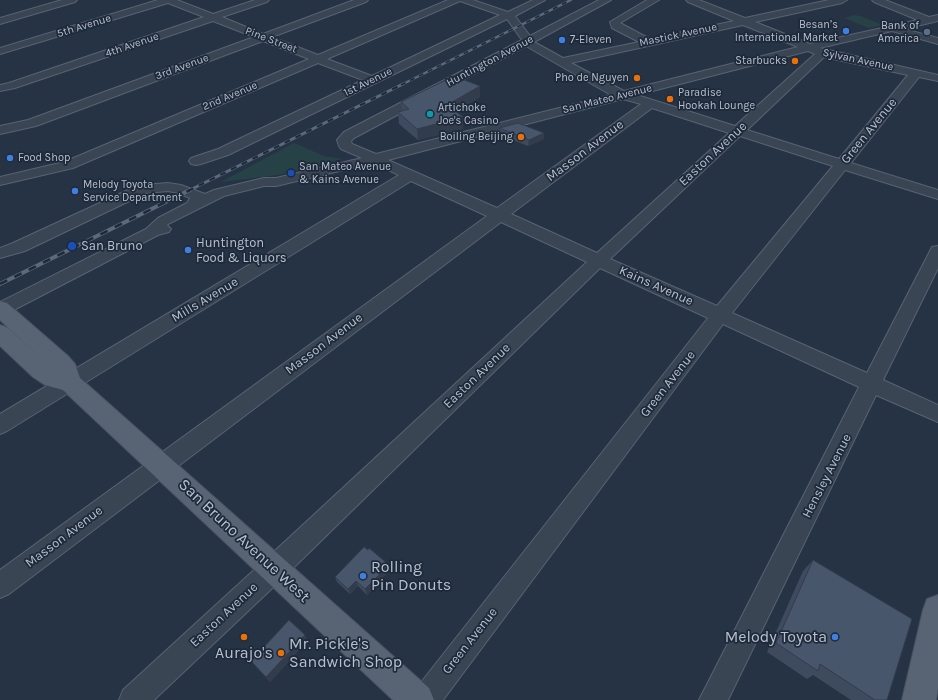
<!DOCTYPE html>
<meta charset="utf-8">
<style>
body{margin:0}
canvas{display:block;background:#253345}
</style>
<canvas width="938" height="700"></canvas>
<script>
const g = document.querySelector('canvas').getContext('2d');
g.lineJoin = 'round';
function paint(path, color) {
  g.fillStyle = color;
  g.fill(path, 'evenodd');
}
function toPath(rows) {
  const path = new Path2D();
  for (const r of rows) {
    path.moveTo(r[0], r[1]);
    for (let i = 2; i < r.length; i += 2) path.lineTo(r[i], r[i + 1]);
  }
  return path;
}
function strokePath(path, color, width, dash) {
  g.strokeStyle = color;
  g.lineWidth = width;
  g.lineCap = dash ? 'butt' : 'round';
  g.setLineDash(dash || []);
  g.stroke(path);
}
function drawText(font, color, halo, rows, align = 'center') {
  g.font = font + ' Karla,sans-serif';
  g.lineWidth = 3.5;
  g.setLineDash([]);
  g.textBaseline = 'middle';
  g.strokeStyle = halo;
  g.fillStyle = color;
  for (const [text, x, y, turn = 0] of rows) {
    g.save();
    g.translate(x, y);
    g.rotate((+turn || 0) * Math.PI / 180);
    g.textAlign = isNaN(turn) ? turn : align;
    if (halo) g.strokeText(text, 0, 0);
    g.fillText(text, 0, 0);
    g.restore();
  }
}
paint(toPath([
 [855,15,860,16,883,25,869,28,844,18],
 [294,143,324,156,343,159,278,175,221,182]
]), '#274246');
const minor = toPath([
 [62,0,77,0,75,2,0,24,0,18,62,0],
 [158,0,177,0,213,14,255,0,269,0,267,2,222,17,263,34,354,0,368,0,366,2,272,37,318,55,448,0,473,0,508,12,533,0,545,0,515,16,530,36,599,0,611,0,534,42,563,58,639,42,612,28,610,22,647,0,659,0,620,23,650,39,734,21,688,2,686,0,699,0,745,18,829,0,847,0,842,3,755,22,810,44,918,20,874,2,872,0,885,0,929,17,938,15,938,21,904,29,938,38,938,44,892,31,820,48,938,75,938,81,919,77,851,163,938,190,938,199,845,170,732,313,867,373,930,251,932,247,938,246,938,268,883,380,938,405,938,422,876,395,728,700,699,700,859,387,723,324,443,700,411,700,415,690,708,318,600,268,283,578,154,700,119,700,123,690,265,560,587,262,501,222,9,594,0,598,0,570,487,216,411,181,7,431,0,434,0,414,399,175,373,163,276,186,264,186,224,196,168,224,167,225,171,229,169,232,158,235,6,314,0,316,0,302,146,229,158,218,187,203,190,198,178,193,168,191,146,193,25,251,0,258,0,248,13,243,128,190,144,185,168,183,181,185,205,194,214,190,264,178,276,178,362,158,341,149,339,146,337,140,344,132,522,40,507,19,228,155,201,164,196,165,191,164,189,161,191,158,218,149,363,80,318,63,73,168,0,185,0,177,64,162,309,59,263,41,36,126,0,134,0,126,28,120,254,37,213,21,15,88,0,91,0,85,9,83,204,17,168,3,0,54,0,48,158,0],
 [460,1,500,15,372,76,327,59,460,1],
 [743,25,798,47,624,91,571,63,743,25],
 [526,46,611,95,376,154,352,144,351,141,354,138,526,46],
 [808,51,815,54,735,126,637,95,808,51],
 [824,57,908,75,839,159,747,130,824,57],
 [623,99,641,104,497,208,388,160,623,99],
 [652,108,729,133,597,253,511,214,652,108],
 [740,136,833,166,717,306,610,259,740,136]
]);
const major = toPath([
 [0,301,7,303,68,356,75,364,80,378,429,688,434,700,393,700,63,390,45,385,33,377,0,346,0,325,8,328,44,361,0,320,0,301],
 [938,595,938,688,936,700,902,700,923,610,927,599,938,595]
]);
strokePath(minor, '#586272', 2);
strokePath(major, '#465061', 2);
paint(minor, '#3a4554');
paint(major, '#586474');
const railFar2 = toPath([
 [401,85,571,0]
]);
const railFar1 = toPath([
 [188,191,403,84]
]);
const rail = toPath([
 [0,284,190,190]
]);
strokePath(railFar2, '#5b697c', 2.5);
strokePath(railFar1, '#5b697c', 3);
strokePath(rail, '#5b697c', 4);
strokePath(railFar2, '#1e293a', 1.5, [5]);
strokePath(railFar1, '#1e293a', 2, [6]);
strokePath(rail, '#1e293a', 2.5, [8]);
paint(toPath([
 [480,86,480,97,456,112,463,129,418,140,399,124,398,112,402,111,401,102],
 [499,128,544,139,528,146,498,134],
 [368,550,389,565,390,570,367,595,358,586,350,594,337,582,335,577],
 [813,560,887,700,851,700,813,675,807,679,767,652,803,571],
 [308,640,270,682,251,661]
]), '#3e4a5d');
paint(toPath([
 [480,86,480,97,447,117,447,105],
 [463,117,463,129,418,140,417,129],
 [544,133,544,139,528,146,529,140],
 [389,565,390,570,367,595,365,589],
 [356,581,358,586,350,594,348,589],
 [305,635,308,640,270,682,266,677]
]), '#323c4c');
const building = toPath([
 [454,76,480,86,447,105,463,117,417,129,398,112,409,109,401,102,454,76],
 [518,123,544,133,529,140,499,128,518,123],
 [364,547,368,550,369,548,389,565,365,589,356,581,348,589,335,577,364,547],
 [813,560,912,619,887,700,875,700,820,664,818,671,776,643,813,560],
 [289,620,305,635,266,677,251,661,289,620]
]);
paint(building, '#48566c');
strokePath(building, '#323c4c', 1);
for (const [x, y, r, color] of [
 [846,31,4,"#3f7fe0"],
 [927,32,4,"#5c6f8a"],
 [562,40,4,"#3f7fe0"],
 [795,61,4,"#e8710a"],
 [637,78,4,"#e8710a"],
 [670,99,4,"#e8710a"],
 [430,114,4,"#0f9aa8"],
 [521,137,4,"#e8710a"],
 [10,158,4,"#3f7fe0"],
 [291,173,4,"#1a4fb4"],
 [75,191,4,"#3f7fe0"],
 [72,246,5,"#1a4fb4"],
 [188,250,4,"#3f7fe0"],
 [363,576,4,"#3f7fe0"],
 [244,637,4,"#e8710a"],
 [835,637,4,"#3f7fe0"],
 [281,653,4,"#e8710a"]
]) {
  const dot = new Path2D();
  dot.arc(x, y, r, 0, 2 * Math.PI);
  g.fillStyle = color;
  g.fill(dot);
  strokePath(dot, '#1e293a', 1.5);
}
drawText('11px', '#b7c0ce', '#1e293a', [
 ["Besan’s",838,25,"right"],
 ["International Market",838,38,"right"],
 ["Bank of",919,26,"right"],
 ["America",919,39,"right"],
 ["7-Eleven",570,40],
 ["Starbucks",787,61,"right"],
 ["Pho de Nguyen",629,78,"right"],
 ["Paradise",678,93],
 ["Hookah Lounge",678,106],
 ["Artichoke",438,108],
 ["Joe's Casino",438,121],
 ["Boiling Beijing",513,137,"right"],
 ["Food Shop",18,158],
 ["San Mateo Avenue",299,167],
 ["& Kains Avenue",299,180],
 ["Melody Toyota",83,185],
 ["Service Department",83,198]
], 'left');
drawText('11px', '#b7c0ce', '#1e293a', [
 ["5th Avenue",84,26,-17],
 ["Mastick Avenue",678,35,-12],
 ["Pine Street",271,40,21],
 ["4th Avenue",132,45,-19],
 ["Sylvan Avenue",858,60,12],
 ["Huntington Avenue",490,61,-28],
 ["3rd Avenue",182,67,-20],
 ["1st Avenue",368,82,-26],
 ["2nd Avenue",230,96,-23],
 ["San Mateo Avenue",607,99,-14]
]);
drawText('13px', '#b7c0ce', '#1e293a', [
 ["Green Avenue",869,131,-51],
 ["Masson Avenue",585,151,-37],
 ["Easton Avenue",713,154,-43],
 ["Kains Avenue",656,286,24],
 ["Mills Avenue",205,300,-31],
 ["Masson Avenue",324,344,-37],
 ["Easton Avenue",477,376,-44],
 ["Green Avenue",668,384,-52],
 ["Hensley Avenue",827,476,-63],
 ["Masson Avenue",64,537,-37],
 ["Easton Avenue",224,615,-43],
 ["Green Avenue",470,641,-52]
]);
drawText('13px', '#b7c0ce', '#1e293a', [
 ["Huntington",196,243],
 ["Food & Liquors",196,258],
 ["San Bruno",81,246]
], 'left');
drawText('16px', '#b7c0ce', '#1e293a', [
 ["San Bruno Avenue West",244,541,43]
]);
drawText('16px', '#b7c0ce', '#1e293a', [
 ["Rolling",371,567],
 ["Pin Donuts",371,585],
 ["Melody Toyota",827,637,"right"],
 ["Mr. Pickle's",289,644],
 ["Sandwich Shop",289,662],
 ["Aurajo's",244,653,"center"]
], 'left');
</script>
